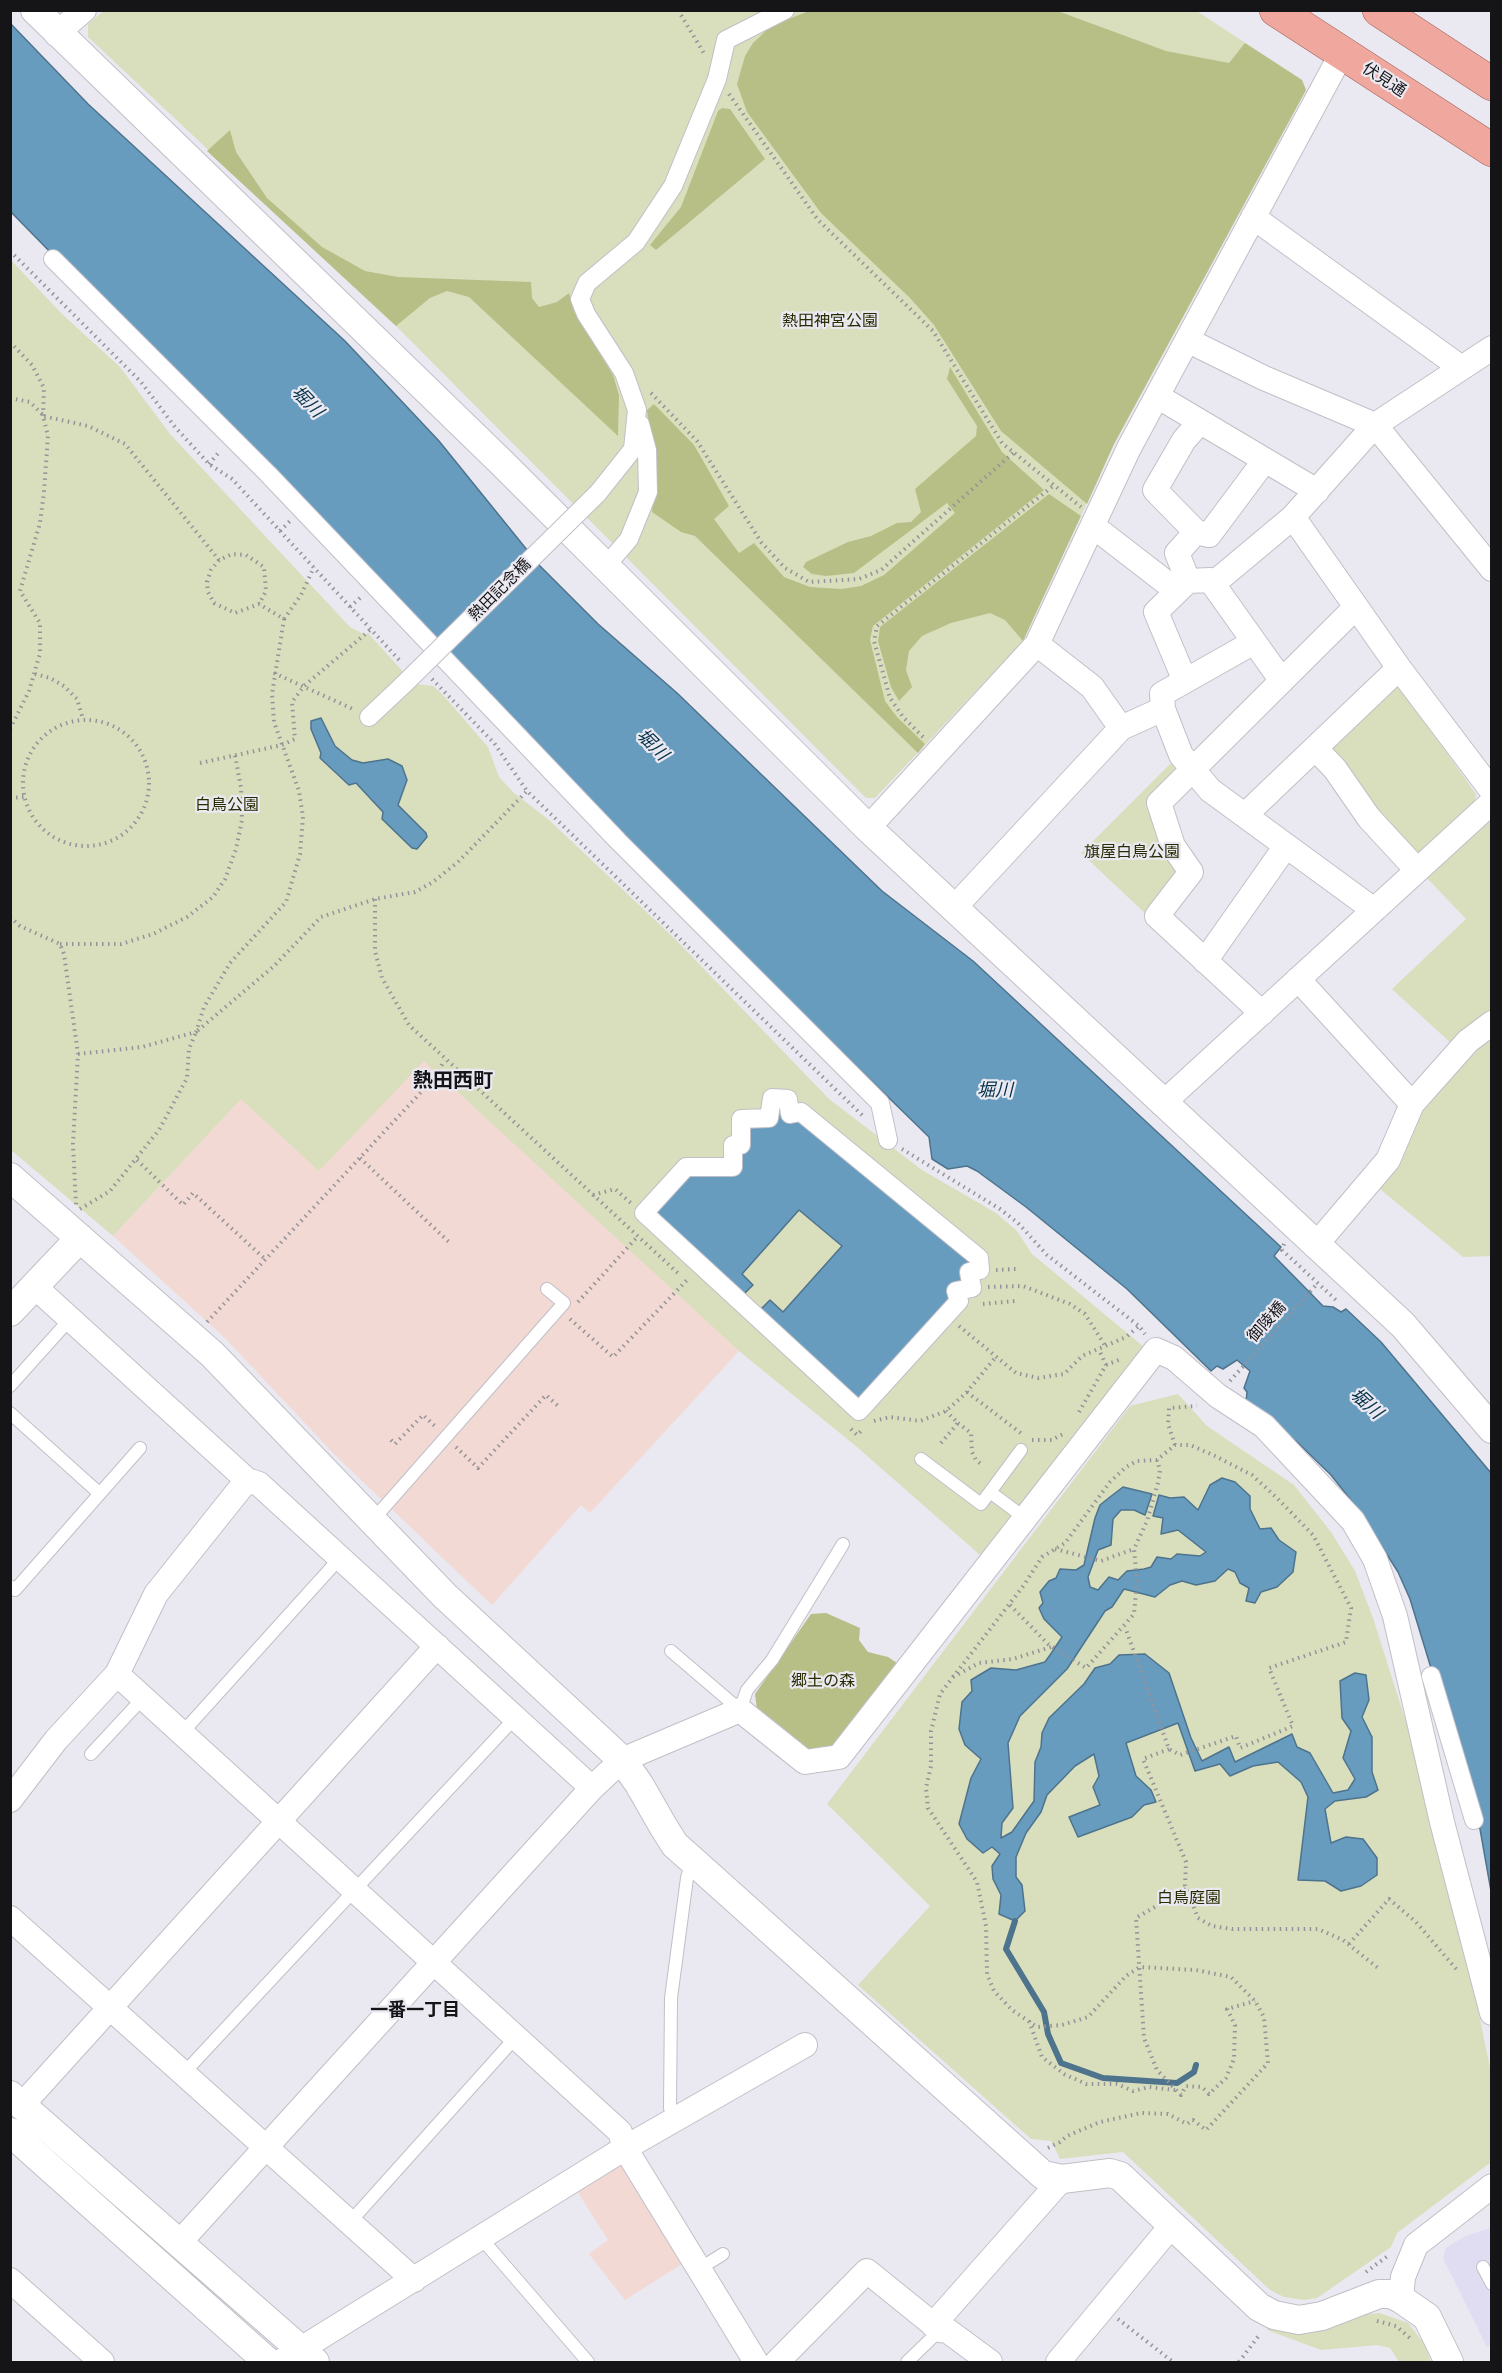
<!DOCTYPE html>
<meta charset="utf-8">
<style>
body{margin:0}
#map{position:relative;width:1502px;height:2373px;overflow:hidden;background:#eae8f0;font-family:"PT Sans Narrow",sans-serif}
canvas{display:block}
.frame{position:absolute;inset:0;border:12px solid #151417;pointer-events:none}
</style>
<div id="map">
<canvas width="1502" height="2373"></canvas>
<div class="frame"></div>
</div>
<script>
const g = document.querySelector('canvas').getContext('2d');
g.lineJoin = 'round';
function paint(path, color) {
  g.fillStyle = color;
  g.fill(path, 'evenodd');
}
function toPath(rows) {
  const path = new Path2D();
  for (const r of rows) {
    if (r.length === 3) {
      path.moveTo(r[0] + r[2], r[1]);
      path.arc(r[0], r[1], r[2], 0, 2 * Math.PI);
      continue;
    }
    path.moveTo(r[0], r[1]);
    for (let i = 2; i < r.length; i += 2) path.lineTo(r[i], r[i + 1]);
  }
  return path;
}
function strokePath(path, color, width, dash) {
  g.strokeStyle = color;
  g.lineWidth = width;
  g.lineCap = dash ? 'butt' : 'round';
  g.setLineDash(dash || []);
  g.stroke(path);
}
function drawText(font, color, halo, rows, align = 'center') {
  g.font = font + ' "PT Sans Narrow","Noto Sans JP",sans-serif';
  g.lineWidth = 4.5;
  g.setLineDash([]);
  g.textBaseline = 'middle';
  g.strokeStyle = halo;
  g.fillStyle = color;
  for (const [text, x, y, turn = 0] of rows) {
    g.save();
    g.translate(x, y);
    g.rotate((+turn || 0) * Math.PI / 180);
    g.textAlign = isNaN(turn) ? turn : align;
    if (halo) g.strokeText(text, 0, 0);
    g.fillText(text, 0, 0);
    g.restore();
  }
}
paint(toPath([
 [1491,2228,1491,2345,1487,2347,1443,2258,1446,2248,1466,2236]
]), '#e0dcf2');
paint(toPath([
 [346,986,739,1351,590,1513,581,1505,492,1605,335,1455,225,1338,113,1236],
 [625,2160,688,2260,625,2300,589,2254,608,2240,577,2191]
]), '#f3d9d3');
paint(toPath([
 [105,10,1195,10,1302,80,1306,90,1114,444,1023,641,875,798,866,798,396,326,88,37,88,24],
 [10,259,62,314,120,367,170,434,350,627,365,635,368,633,414,684,433,686,442,694,488,747,499,777,514,793,549,820,675,939,829,1099,922,1170,996,1213,1017,1231,1032,1254,1144,1347,980,1555,857,1447,739,1351,424,1061,319,1171,241,1099,113,1236,11,1150],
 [1398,685,1476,794,1475,802,1419,853,1410,853,1327,752],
 [1176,758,1180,773,1152,801,1181,868,1148,916,1081,853],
 [1488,822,1491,822,1491,1015,1454,1046,1392,989,1466,919,1427,878],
 [1486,1035,1492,1042,1491,1256,1463,1257,1375,1185,1416,1108],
 [1178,1394,1207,1426,1294,1485,1331,1532,1355,1571,1373,1618,1442,1836,1491,2073,1491,2162,1397,2233,1391,2247,1317,2298,1303,2300,1284,2297,1270,2290,1123,2152,1060,2159,1051,2141,1031,2139,858,1985,930,1906,827,1804,1130,1406],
 [1380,2313,1408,2323,1425,2345,1431,2362,1399,2362,1390,2348,1377,2345,1321,2350,1267,2330,1271,2323]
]), '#d9dfbc');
paint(toPath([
 [1055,10,1166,51,1229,63,1245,43,1302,80,1306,90,1114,444,1087,504,1001,431,934,325,910,298,821,213,747,112,737,84,745,56,753,43,771,26,809,11],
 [722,108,730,109,765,159,656,250,650,245,681,207,718,111],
 [230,130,236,152,267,198,322,247,365,271,398,277,531,282,532,298,539,307,557,302,569,293,574,312,613,375,619,395,618,436,469,297,447,291,430,298,396,326,207,151],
 [950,367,1002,452,1044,490,873,626,870,640,885,701,897,717,925,744,918,753,695,536,681,532,652,512,654,490,653,456,647,410,654,404,694,445,729,506,714,519,739,553,754,543,784,577,810,587,841,589,861,586,884,575,955,513,947,503,854,573,826,576,812,574,803,567,806,562,848,542,871,536,897,523,911,522,921,512,915,489,976,436,977,426,947,379],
 [1049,494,1081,516,1023,641,1005,620,990,613,951,623,922,636,909,651,906,670,912,687,899,701,891,687,878,641,880,627],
 [826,1613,860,1628,859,1640,868,1652,888,1657,897,1663,832,1748,806,1751,757,1710,755,1694,811,1614]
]), '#b7bf87');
const water = toPath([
 [10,23,88,104,345,341,439,441,540,566,598,624,677,693,882,891,973,961,1281,1247,1274,1256,1323,1306,1333,1307,1341,1312,1346,1309,1381,1342,1491,1473,1491,1891,1480,1829,1410,1599,1398,1572,1361,1513,1331,1475,1297,1442,1246,1402,1247,1392,1244,1388,1250,1371,1237,1360,1223,1369,1217,1366,1211,1371,1127,1289,1026,1207,977,1171,967,1166,948,1169,932,1159,929,1137,635,850,11,212,10,23],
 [321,718,335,746,352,760,363,763,388,759,402,766,407,780,398,805,426,833,427,837,417,849,412,848,382,819,383,812,356,783,349,785,320,758,321,753,311,729,311,721,321,718],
 [774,1102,801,1116,963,1250,965,1259,975,1260,967,1284,857,1405,757,1313,770,1300,783,1312,842,1246,799,1210,742,1274,753,1285,741,1297,649,1213,687,1171,736,1171,745,1122,774,1102],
 [1222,1478,1235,1482,1250,1496,1250,1509,1260,1529,1271,1528,1279,1540,1296,1552,1293,1572,1277,1587,1261,1592,1255,1603,1246,1601,1249,1588,1240,1583,1235,1572,1228,1569,1215,1581,1196,1585,1182,1581,1170,1585,1155,1597,1124,1589,1112,1607,1105,1611,1067,1669,1020,1716,1008,1743,1013,1808,1002,1823,1001,1838,1012,1832,1034,1801,1035,1762,1041,1747,1042,1733,1049,1718,1084,1684,1095,1668,1110,1664,1119,1655,1145,1654,1169,1673,1191,1738,1202,1761,1229,1747,1235,1762,1292,1734,1297,1747,1310,1753,1333,1793,1348,1790,1355,1779,1343,1758,1351,1731,1342,1718,1340,1681,1355,1673,1366,1675,1369,1700,1362,1717,1372,1737,1372,1772,1378,1790,1366,1797,1335,1801,1325,1809,1331,1843,1346,1837,1363,1839,1377,1858,1377,1875,1361,1886,1341,1891,1325,1881,1298,1880,1308,1797,1301,1782,1278,1762,1253,1766,1230,1776,1220,1764,1195,1771,1178,1723,1126,1743,1136,1776,1151,1790,1156,1802,1144,1805,1132,1817,1078,1837,1069,1817,1100,1805,1093,1787,1099,1776,1094,1754,1075,1766,1047,1795,1041,1812,1026,1833,1016,1857,1016,1877,1022,1885,1025,1911,1015,1921,999,1914,1001,1895,993,1879,992,1866,1000,1854,992,1847,983,1853,967,1839,959,1824,971,1778,981,1759,965,1745,959,1729,962,1702,972,1691,971,1680,991,1668,1016,1670,1045,1662,1050,1655,1062,1637,1044,1619,1039,1608,1043,1603,1040,1592,1049,1581,1056,1578,1060,1569,1076,1570,1084,1565,1095,1518,1100,1505,1110,1497,1123,1487,1152,1494,1145,1515,1134,1510,1121,1510,1113,1519,1111,1545,1098,1550,1088,1577,1090,1587,1098,1590,1109,1577,1118,1580,1127,1571,1144,1569,1151,1567,1157,1557,1171,1559,1177,1554,1200,1556,1206,1552,1178,1530,1161,1534,1163,1518,1153,1516,1159,1495,1170,1498,1184,1497,1198,1510,1210,1485,1222,1478]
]);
paint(water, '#679cbf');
strokePath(water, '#4e738d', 1.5);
strokePath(toPath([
 [1015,1921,1006,1949,1044,2012,1048,2034,1061,2063,1103,2078,1177,2083,1194,2072,1196,2065]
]), '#4e738d', 6);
const service = toPath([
 [10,1386,70,1319],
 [10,1413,99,1493],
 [1021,1450,990,1492,1025,1518],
 [921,1459,981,1504,990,1492],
 [372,1521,564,1303,547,1289],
 [10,1586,15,1590,140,1448],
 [671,1651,740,1710,747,1690,772,1660,843,1544],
 [182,1733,340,1558],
 [91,1754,143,1698],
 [184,2073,515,1718],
 [674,2119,670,2108,671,1998,687,1878,692,1860],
 [350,2222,516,2037],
 [481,2238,588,2362],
 [1483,2267,1492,2284],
 [699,2269,723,2254],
 [907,2362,940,2330]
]);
const pedestrian = toPath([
 [53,259,268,474,618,841,880,1103,888,1140],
 [598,493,633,449,637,410,624,373,586,314,580,299,587,283,636,242,673,186,717,79,726,40,785,10],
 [605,567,629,539,648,492,647,450,640,424],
 [369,717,402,686],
 [772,1098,788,1099,790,1114,801,1112,979,1258,980,1270,969,1272,972,1288,956,1291,959,1301,859,1411,644,1213,686,1167,733,1167,733,1145,741,1145,741,1119,769,1118,772,1098],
 [1431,1676,1474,1820]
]);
const minor = toPath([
 [56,34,84,10],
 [1253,217,1460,367],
 [1187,340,1264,378,1375,425,1492,569],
 [1157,396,1317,491],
 [1293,517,1399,668,1492,791],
 [1093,526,1177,591],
 [1196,532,1209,535,1265,460],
 [1188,581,1210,580,1213,584,1293,517,1375,425,1492,348],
 [1213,584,1282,681],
 [1037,644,1092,687,1121,728],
 [1185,681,1156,612,1188,581,1177,553,1196,532,1155,490,1184,440,1200,422],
 [1163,709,1162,694,1254,642],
 [1315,748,1335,769,1369,818,1417,870],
 [1245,815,1399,668],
 [868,828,1037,644,1129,448,1342,53],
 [953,909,1121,728,1163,709,1181,755,1210,790,1374,910],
 [1205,961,1286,846],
 [1298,979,1412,1104],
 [1262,1013,1157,916,1191,872,1173,846,1159,803,1356,607],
 [1162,1104,1492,802],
 [1315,1246,1388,1160,1412,1104,1468,1041,1492,1023],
 [34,1286,247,1480,259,1484,592,1788],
 [117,1674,620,2132,625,2148,756,2362],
 [10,1800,56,1740,117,1674,156,1594,247,1480],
 [10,1918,414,2280],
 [22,2105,437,1646],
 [179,2243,592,1788,622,1760,740,1710,805,1762,839,1757,1156,1350,1174,1358,1218,1396,1264,1426,1353,1521,1375,1559,1395,1616,1442,1822,1492,2013],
 [10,2280,102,2362],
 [1401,2299,1403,2277,1416,2245,1492,2186],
 [933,2325,1062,2179],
 [280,2362,625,2148,805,2045],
 [777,2362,867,2271,940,2330,948,2331,990,2362],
 [1058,2362,1172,2225]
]);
const tertiary = toPath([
 [35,10,500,461,868,828,1403,1325,1492,1429],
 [10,1177,212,1354,445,1596,622,1760,639,1784,663,1826,675,1845,692,1860,1043,2175,1062,2179,1110,2173,1120,2176,1259,2307,1274,2315,1299,2320,1322,2316,1379,2294,1391,2294,1401,2299,1427,2317,1449,2362],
 [10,1312,80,1238],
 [10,2095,315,2362],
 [10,2132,268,2362]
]);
const trunk = toPath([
 [1276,10,1492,150],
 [1379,10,1492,84]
]);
strokePath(service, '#c1bfc7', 14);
strokePath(pedestrian, '#c1bfc7', 20);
strokePath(minor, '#c1bfc7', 26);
strokePath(tertiary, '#c1bfc7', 30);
strokePath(trunk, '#a1655e', 34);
strokePath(toPath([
 [678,10,705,55],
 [729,94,818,220,933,331,1002,443,1081,507],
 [10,251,141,382,175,427,209,464,232,479,402,663],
 [10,342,32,365,44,388,43,416],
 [651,393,697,441,761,542,785,568,809,582,859,579,881,570,1013,453],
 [10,398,30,402,43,415],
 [209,464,220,451],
 [280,531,290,521],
 [350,607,361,597],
 [284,619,301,595,314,567],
 [274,673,355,710],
 [35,674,50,678,64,686,77,699,83,719],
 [432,679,494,743,527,791,864,1117],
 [86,783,63],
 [10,729,29,691,40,653,40,623,20,591,40,523,44,492,48,436,43,416,88,426,125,444,219,560],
 [923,737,903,717,890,698,874,641,877,626,1053,486],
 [200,763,282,745,295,739,292,702,304,686,370,630],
 [10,798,25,797],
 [375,899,375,951,382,978,409,1025,680,1275],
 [10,917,20,926,60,944,64,954,78,1054,73,1144,76,1205],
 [60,944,121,944,153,934,187,917,213,897,225,879,236,849,242,820,241,788,235,755],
 [78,1054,142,1047,196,1032,204,1007,230,963,286,902,300,854,303,817,299,791,274,722,272,694,284,619,259,604,235,613,214,603,208,592,207,582,211,570,219,560,232,554,246,555,264,567,266,591,259,604],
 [902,1149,1000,1209,1018,1223,1047,1255,1139,1326,1145,1334],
 [360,1158,451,1244],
 [137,1160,183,1205,193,1193,266,1260],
 [593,1195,615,1189,631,1203],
 [80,1209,110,1191,159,1130,187,1078,189,1049,196,1032,274,966,321,917,375,899,415,892,433,882,458,862,527,791],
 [1284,1244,1282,1250,1336,1300],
 [996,1270,1016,1269],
 [988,1287,1023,1286,1070,1304,1085,1314,1106,1347],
 [578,1302,638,1236],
 [983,1304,1015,1301],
 [570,1319,613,1357,687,1280],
 [207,1322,438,1074,444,1060],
 [959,1326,1016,1373,1038,1378,1064,1374,1082,1356,1126,1337,1139,1326],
 [1106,1365,1121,1359],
 [1230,1381,1318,1283],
 [967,1392,1022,1434],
 [1079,1412,1106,1365,1099,1350],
 [874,1421,890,1417,920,1421,946,1411,966,1393,995,1358],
 [958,1423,971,1433,972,1452,976,1460,981,1464],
 [851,1429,857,1435,863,1429],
 [391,1440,395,1444,423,1415,436,1427],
 [1032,1440,1052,1440,1063,1434],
 [941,1443,958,1423,946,1411],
 [1175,1445,1168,1424,1169,1408,1197,1406],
 [456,1447,478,1468,546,1395,558,1406],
 [1055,1549,1101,1561,1134,1549],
 [1010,1605,1048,1644,1086,1668,1134,1614,1137,1580,1134,1549,1147,1521,1158,1483,1160,1470,1157,1460],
 [953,1677,979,1663,1013,1659,1051,1647],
 [1169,1749,1143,1759,1186,1862,1185,1885,1198,1918,1212,1926,1232,1929,1318,1929,1343,1940,1378,1968],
 [1186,1889,1136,1918,1144,2038,1157,2070,1181,2095,1186,2086,1202,2087,1209,2094,1226,2078,1234,2059,1235,2025,1227,2009,1255,2001],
 [1349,1944,1389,1899,1416,1922,1457,1970],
 [1029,2021,1042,2057,1064,2074,1086,2084,1117,2084,1133,2091,1149,2087,1175,2090],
 [1048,2148,1060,2142,1067,2136,1100,2122,1141,2113,1168,2114,1187,2124,1193,2120,1206,2130,1268,2063,1264,2017,1255,2001,1231,1977,1196,1970,1140,1967,1126,1976,1088,2017,1062,2025,1037,2027,1012,2010,994,1991,987,1974,986,1926,977,1882,928,1808,926,1788,931,1766,931,1731,940,1694,1024,1585,1042,1557,1065,1543,1110,1482,1126,1467,1137,1461,1157,1460,1175,1445,1190,1445,1215,1456,1252,1475,1277,1498,1313,1535,1351,1608,1346,1642,1269,1668,1293,1726,1240,1748,1236,1736,1180,1755,1169,1749,1125,1627],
 [1366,2272,1389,2255],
 [1118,2319,1173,2362],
 [1377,2321,1396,2326,1411,2339],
 [1239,2362,1260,2334]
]), '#959399', 4, [1.5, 4.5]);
strokePath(service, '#fff', 12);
strokePath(pedestrian, '#fff', 18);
strokePath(minor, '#fff', 24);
strokePath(tertiary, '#fff', 28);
strokePath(trunk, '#f0a79e', 33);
const pedestrianBridge = toPath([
 [402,686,598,493]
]);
strokePath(pedestrianBridge, '#c1bfc7', 20, []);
strokePath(pedestrianBridge, '#fff', 18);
drawText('16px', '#151417', '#eae8f0', [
 ["伏見通",1384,80,33],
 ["熱田記念橋",500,590,-45],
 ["御陵橋",1267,1322,-48]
]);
drawText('16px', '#282c00', '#eae8f0', [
 ["熱田神宮公園",830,321],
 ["白鳥公園",227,805],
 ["旗屋白鳥公園",1132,852],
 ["郷土の森",823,1681],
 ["白鳥庭園",1189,1898]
]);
drawText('italic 18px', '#04324a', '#eae8f0', [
 ["堀川",307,402,46],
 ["堀川",652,745,45],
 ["堀川",995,1091],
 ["堀川",1366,1404,42]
]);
drawText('bold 18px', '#151417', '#eae8f0', [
 ["一番一丁目",415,2011]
]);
drawText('bold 20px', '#151417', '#eae8f0', [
 ["熱田西町",453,1081]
]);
</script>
